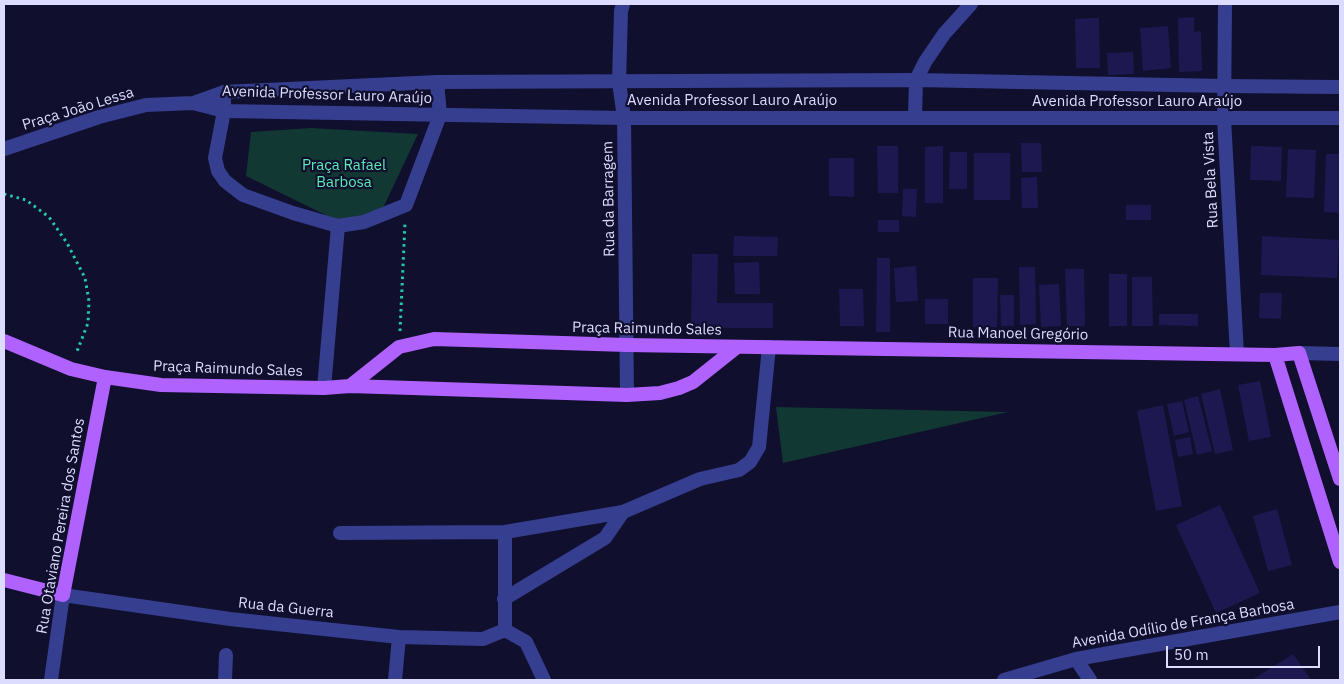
<!DOCTYPE html>
<meta charset="utf-8">
<style>
body{margin:0}
#map{position:relative;width:1344px;height:684px;overflow:hidden;background:#100f2d;font-family:"IBM Plex Sans",sans-serif}
canvas{display:block}
.frame{position:absolute;inset:0;border:5px solid #dbdcff;pointer-events:none}
.scale{position:absolute;left:1166px;top:646px;width:154px;height:22px;box-sizing:border-box;border:2px solid #dbdcff;border-top:0;padding-left:6px;font-size:15px;line-height:18px;white-space:nowrap;color:#dbdcff;-webkit-text-stroke:4px #100f2d;paint-order:stroke}
</style>
<div id="map">
<canvas width="1344" height="684"></canvas>
<div class="frame"></div>
<div class="scale">50 m</div>
</div>
<script>
const g = document.querySelector('canvas').getContext('2d');
g.lineJoin = 'round';
function paint(path, color) {
  g.fillStyle = color;
  g.fill(path, 'evenodd');
}
function toPath(rows) {
  const path = new Path2D();
  for (const r of rows) {
    path.moveTo(r[0], r[1]);
    for (let i = 2; i < r.length; i += 2) path.lineTo(r[i], r[i + 1]);
  }
  return path;
}
function strokePath(path, color, width, dash) {
  g.strokeStyle = color;
  g.lineWidth = width;
  g.lineCap = dash ? 'butt' : 'round';
  g.setLineDash(dash || []);
  g.stroke(path);
}
function drawText(font, color, halo, rows, align = 'center') {
  g.font = font + ' "IBM Plex Sans",sans-serif';
  g.lineWidth = 4.5;
  g.setLineDash([]);
  g.textBaseline = 'middle';
  g.strokeStyle = halo;
  g.fillStyle = color;
  for (const [text, x, y, turn = 0] of rows) {
    g.save();
    g.translate(x, y);
    g.rotate((+turn || 0) * Math.PI / 180);
    g.textAlign = isNaN(turn) ? turn : align;
    if (halo) g.strokeText(text, 0, 0);
    g.fillText(text, 0, 0);
    g.restore();
  }
}
paint(toPath([
 [311,128,418,134,383,208,344,224,246,176,251,132],
 [776,407,1008,412,783,463]
]), '#113832');
paint(toPath([
 [1194,17,1194,32,1201,31,1202,71,1179,72,1178,18],
 [1099,18,1100,68,1076,68,1075,19],
 [1168,26,1171,68,1143,71,1140,28],
 [1133,52,1134,74,1108,75,1107,53],
 [1021,143,1041,143,1042,172,1022,172],
 [877,146,898,146,898,193,878,193],
 [943,146,943,203,925,203,925,147],
 [1251,146,1282,147,1281,181,1250,180],
 [1288,149,1316,150,1314,198,1286,197],
 [950,152,967,152,967,189,949,189],
 [974,153,1010,153,1010,200,974,200],
 [1326,154,1340,154,1340,213,1324,212],
 [829,158,854,158,854,197,829,196],
 [1037,177,1038,208,1022,208,1021,178],
 [903,189,917,189,916,217,902,216],
 [1126,205,1151,205,1151,220,1126,220],
 [878,220,899,220,899,232,878,232],
 [734,236,778,237,777,256,733,256],
 [1262,236,1339,240,1337,278,1261,275],
 [692,254,718,254,717,303,773,303,773,328,691,328],
 [877,258,890,258,890,332,876,332],
 [759,262,760,294,735,294,734,263],
 [916,266,918,301,896,302,894,268],
 [1019,267,1035,267,1036,324,1020,325],
 [1065,269,1084,269,1085,326,1067,326],
 [1109,274,1127,274,1127,326,1109,326],
 [1132,277,1152,277,1153,326,1132,326],
 [973,278,998,278,997,327,973,327],
 [1059,284,1061,326,1041,327,1039,285],
 [839,289,863,289,864,326,840,326],
 [1260,293,1282,293,1281,319,1259,318],
 [1000,295,1014,295,1014,326,1001,326],
 [925,299,948,299,948,324,925,324],
 [1159,314,1198,314,1198,326,1159,325],
 [1260,381,1271,437,1249,441,1238,385],
 [1220,389,1233,450,1215,454,1201,394],
 [1198,396,1212,451,1197,455,1184,400],
 [1182,401,1189,432,1174,436,1167,404],
 [1163,405,1182,506,1156,511,1137,411],
 [1190,437,1193,454,1178,457,1175,440],
 [1220,505,1260,593,1216,613,1176,525],
 [1277,509,1292,565,1268,571,1253,516],
 [1293,654,1311,680,1252,680]
]), '#1d1950');
strokePath(toPath([
 [4,194,26,200,49,217,67,243,85,278,89,301,88,323,76,354],
 [400,331,405,223]
]), '#25c9aa', 3, [2.5, 4]);
strokePath(toPath([
 [623,4,621,11,619,82,624,118,627,395],
 [1225,4,1224,119,1237,354],
 [224,92,224,111,215,158,218,171,225,181,243,195,293,213,338,226,364,222,406,205,440,115,437,82],
 [915,117,916,80,925,62,944,34,971,4],
 [324,388,338,226],
 [505,532,505,630],
 [340,533,505,532,623,512,700,479,739,470,750,462,759,447,769,347],
 [63,595,230,619,399,637,483,639,505,630],
 [504,599,605,538,623,512],
 [505,630,526,642,544,680],
 [1076,659,1090,680],
 [225,680,226,655],
 [395,680,399,637],
 [1004,680,1076,659,1340,612]
]), '#363e90', 14);
strokePath(toPath([
 [193,103,224,92,437,82,916,80,1224,86,1340,87],
 [4,149,99,117,146,105,193,103,224,111,624,118,1340,118],
 [1299,353,1340,354],
 [51,680,63,595]
]), '#363e90', 14);
strokePath(toPath([
 [4,341,71,369,105,377,161,385,324,388,350,386,627,395,660,393,679,388,693,382,737,347],
 [1275,355,1340,562],
 [350,386,399,347,434,339,627,345,1275,355,1299,353,1340,479],
 [4,580,63,595,105,377]
]), '#b062ff', 14);
drawText('15px', '#dbdcff', '#100f2d', [
 ["Avenida Professor Lauro Araújo",327,95,2],
 ["Avenida Professor Lauro Araújo",732,101],
 ["Avenida Professor Lauro Araújo",1137,102],
 ["Praça João Lessa",78,109,-17],
 ["Rua Bela Vista",1211,180,-93],
 ["Rua da Barragem",609,199,-91],
 ["Praça Raimundo Sales",647,329,1],
 ["Rua Manoel Gregório",1018,334,1],
 ["Praça Raimundo Sales",228,369,2],
 ["Rua Otaviano Pereira dos Santos",61,526,-80],
 ["Rua da Guerra",286,608,6],
 ["Avenida Odílio de França Barbosa",1183,624,-10]
]);
drawText('15px', '#5bebb5', '#100f2d', [
 ["Praça Rafael",344,166],
 ["Barbosa",344,183]
]);
</script>
